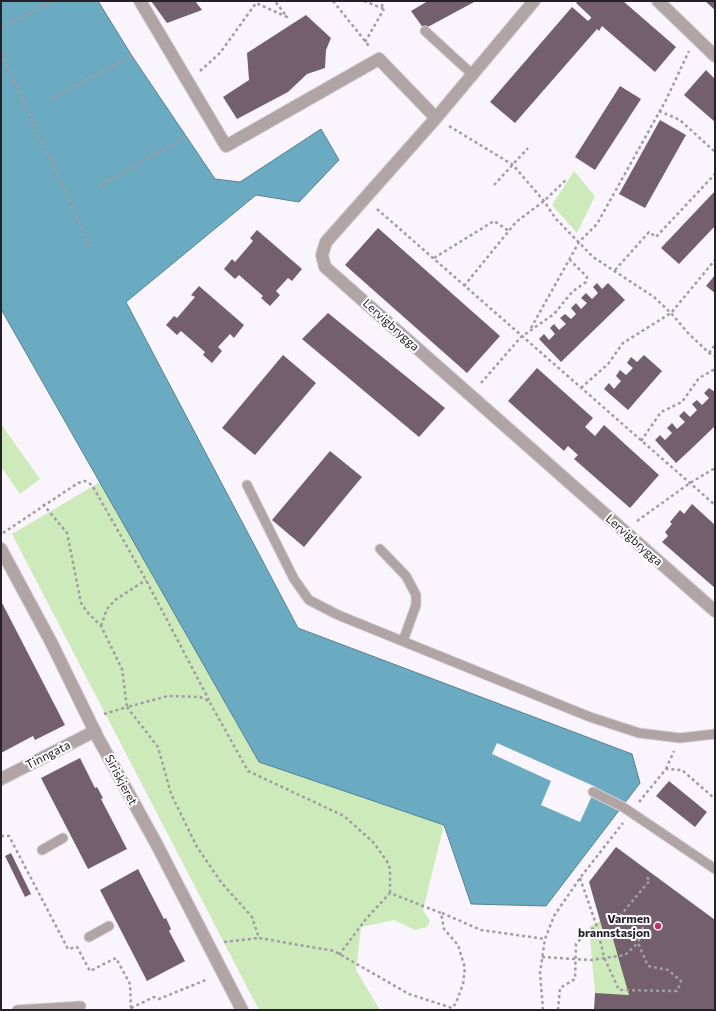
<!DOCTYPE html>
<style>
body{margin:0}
#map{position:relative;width:716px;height:1011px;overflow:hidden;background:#faf4fc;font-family:Commissioner,sans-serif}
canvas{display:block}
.frame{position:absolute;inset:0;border:2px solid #262028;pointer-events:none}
</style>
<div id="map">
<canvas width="716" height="1011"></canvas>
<div class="frame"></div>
</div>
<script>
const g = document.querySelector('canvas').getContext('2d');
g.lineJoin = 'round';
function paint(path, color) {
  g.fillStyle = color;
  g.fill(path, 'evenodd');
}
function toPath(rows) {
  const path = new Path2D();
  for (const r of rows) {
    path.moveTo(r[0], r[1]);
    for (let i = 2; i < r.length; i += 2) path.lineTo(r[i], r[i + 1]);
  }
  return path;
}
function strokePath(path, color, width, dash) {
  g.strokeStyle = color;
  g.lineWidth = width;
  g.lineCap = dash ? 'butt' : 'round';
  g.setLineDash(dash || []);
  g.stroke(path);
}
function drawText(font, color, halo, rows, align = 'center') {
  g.font = font + ' Commissioner,sans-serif';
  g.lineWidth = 4;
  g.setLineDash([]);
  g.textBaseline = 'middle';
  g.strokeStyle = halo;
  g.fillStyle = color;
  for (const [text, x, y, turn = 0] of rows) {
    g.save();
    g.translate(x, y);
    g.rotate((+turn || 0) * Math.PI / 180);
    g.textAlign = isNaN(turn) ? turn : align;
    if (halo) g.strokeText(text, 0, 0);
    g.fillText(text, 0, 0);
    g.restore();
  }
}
paint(toPath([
 [574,171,595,196,577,233,552,205],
 [1,424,40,479,20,494,1,467],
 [100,482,259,762,444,825,423,910,430,921,427,927,415,930,394,920,361,927,356,970,380,1010,259,1010,12,534],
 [650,872,715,920,629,995,595,993,589,927,621,909]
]), '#cdeaba');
const water = toPath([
 [1,1,98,1,132,56,215,179,240,182,321,129,339,160,299,202,256,195,126,302,298,628,632,754,640,783,546,906,471,904,444,825,259,762,1,309,1,1]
]);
paint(water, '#6aabc2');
strokePath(water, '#568194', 1);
paint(toPath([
 [497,743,596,787,580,822,541,805,551,781,492,754]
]), '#faf4fc');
paint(toPath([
 [151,1,195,1,202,10,167,23],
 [428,1,476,1,424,29,411,11],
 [578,1,623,1,676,47,655,72,602,26,599,31,597,29,515,123,490,102,572,7,588,21,591,18,591,17,576,3],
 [705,1,715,1,715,10],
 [306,15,331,38,326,50,325,68,307,74,288,92,237,119,223,97,249,80,247,53],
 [706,70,715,79,715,122,684,95],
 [620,86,641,99,595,170,575,157],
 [660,120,686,135,645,208,619,194],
 [715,191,715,226,679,264,661,248],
 [378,228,500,336,467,373,345,265],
 [257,230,302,269,292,281,288,278,276,291,280,295,270,306,261,298,263,296,239,275,235,279,224,269,232,259,235,262,253,241,250,238],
 [715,275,715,293,706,286],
 [597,283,602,289,608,283,625,300,561,362,539,339,544,334,549,340,555,334,550,328,554,324,559,330,566,324,560,318,565,314,571,319,576,314,571,308,576,303,581,309,587,303,581,298,586,293,592,299,598,293,593,287],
 [199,286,244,325,234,338,230,334,218,347,222,351,212,363,203,355,205,352,181,331,177,335,166,325,174,316,177,318,195,297,191,295],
 [328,313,445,408,419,437,302,339],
 [283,355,316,383,255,455,222,428],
 [644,355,662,371,628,410,604,389,609,383,614,389,621,381,616,376,620,370,626,375,633,368,627,363,631,357,637,362],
 [537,368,593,418,585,427,595,436,604,425,659,475,630,508,574,459,578,455,568,446,564,451,508,401],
 [709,388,715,392,715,426,689,451,686,447,689,451,676,463,655,440,660,435,665,440,672,433,667,428,672,423,677,429,685,422,679,416,684,411,690,417,697,410,692,404,697,400,702,405,709,398,704,393],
 [330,451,362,477,304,547,272,520],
 [692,504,715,525,715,588,662,542,668,536,665,532,672,524,670,522,680,510,684,514],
 [1,601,65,725,35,740,33,736,1,753],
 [80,758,95,788,97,787,103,798,101,799,127,849,88,869,41,778],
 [669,781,707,812,695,827,656,796],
 [616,847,715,920,715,1010,594,1010,595,993,629,995,613,939,603,931,589,882],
 [11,853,31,894,25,897,5,856],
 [138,869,164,919,166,918,171,929,169,931,185,961,147,981,100,890]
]), '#745f6d');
const lane = toPath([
 [425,31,472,74],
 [247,485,294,579,309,600,338,615,590,717,639,733,680,738,715,734],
 [380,549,406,576,416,595,416,605,403,641],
 [593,792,623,807,715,869],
 [42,850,63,838],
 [89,937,109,926],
 [17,1010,81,1006]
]);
const street = toPath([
 [140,1,226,146,379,59,436,118],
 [534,1,436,118,326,242,322,255,325,267,715,611],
 [658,1,715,56],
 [1,549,51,642,98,738,157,845,242,1010],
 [1,779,95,731]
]);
strokePath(lane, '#d4ced6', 11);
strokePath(street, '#d4ced6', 14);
strokePath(toPath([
 [333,1,369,46],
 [364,1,384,9,380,1],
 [1,27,55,1],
 [365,42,384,9],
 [1,53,90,246],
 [200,71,220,53,256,3,287,17,275,1],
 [49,100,132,56],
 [659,111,680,120,715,152],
 [449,126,513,165,544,201,556,219,593,257,654,297,671,313,688,333,709,353,715,356],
 [494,185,528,148],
 [99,186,187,136],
 [377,209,715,505],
 [434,258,494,221,509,231],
 [615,270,649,232,656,237,715,174],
 [464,286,516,222,544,201,567,179],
 [531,328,579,242,597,224,666,100,689,51],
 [709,353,715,345],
 [481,383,521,337,554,314,572,292,586,282,587,277,570,260],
 [581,388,608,364,623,343,671,313,715,260],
 [641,441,661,412,682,402,699,378,715,369],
 [43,504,67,533,81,603,88,613,101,626,122,669,127,707,168,696,200,697,209,701,248,771,344,816,374,843,388,863,390,869,390,893],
 [637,521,690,483,715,468],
 [3,533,78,483,85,481,92,485,146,580,209,700],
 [101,626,107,609,115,600,146,580],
 [104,714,127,707,158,747,171,794,197,847,221,882,252,917,259,938,334,951,409,994,452,1008,453,1010],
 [666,769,674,751],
 [639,802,666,769,682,770,715,799],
 [1,836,9,836,68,949,77,947,90,971,116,958,130,984,131,1010],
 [580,878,597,927,604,957,619,990,677,991,681,981,668,970,648,966,638,943,644,923,640,917],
 [442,913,481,930,545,939],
 [620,916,650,880,646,877],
 [224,942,259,938],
 [339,955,366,919,390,893,441,913,444,929,458,945,465,968,463,984,456,1003,452,1008],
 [542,957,591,960,625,955,638,943],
 [131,1008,154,997,159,999,208,979],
 [543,1010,540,973,545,939,554,916,580,878,623,823],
 [558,1010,560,988,575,979,576,944,589,930,597,927]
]), '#a29ca4', 2.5, [3, 3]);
strokePath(lane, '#b1a4a4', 9);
strokePath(street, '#b1a4a4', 12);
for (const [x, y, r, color] of [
 [658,926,4,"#be3268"]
]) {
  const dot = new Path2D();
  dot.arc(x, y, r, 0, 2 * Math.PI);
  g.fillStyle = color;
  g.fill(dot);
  strokePath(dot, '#fff', 1.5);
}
drawText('12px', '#262028', '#fff', [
 ["Lervigbrygga",391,325,42],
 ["Lervigbrygga",634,540,41],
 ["Tinngata",48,755,-27],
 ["Siriskjeret",121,780,62]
]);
drawText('bold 12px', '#262028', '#fff', [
 ["Varmen",650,919],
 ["brannstasjon",650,933]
], 'right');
</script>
